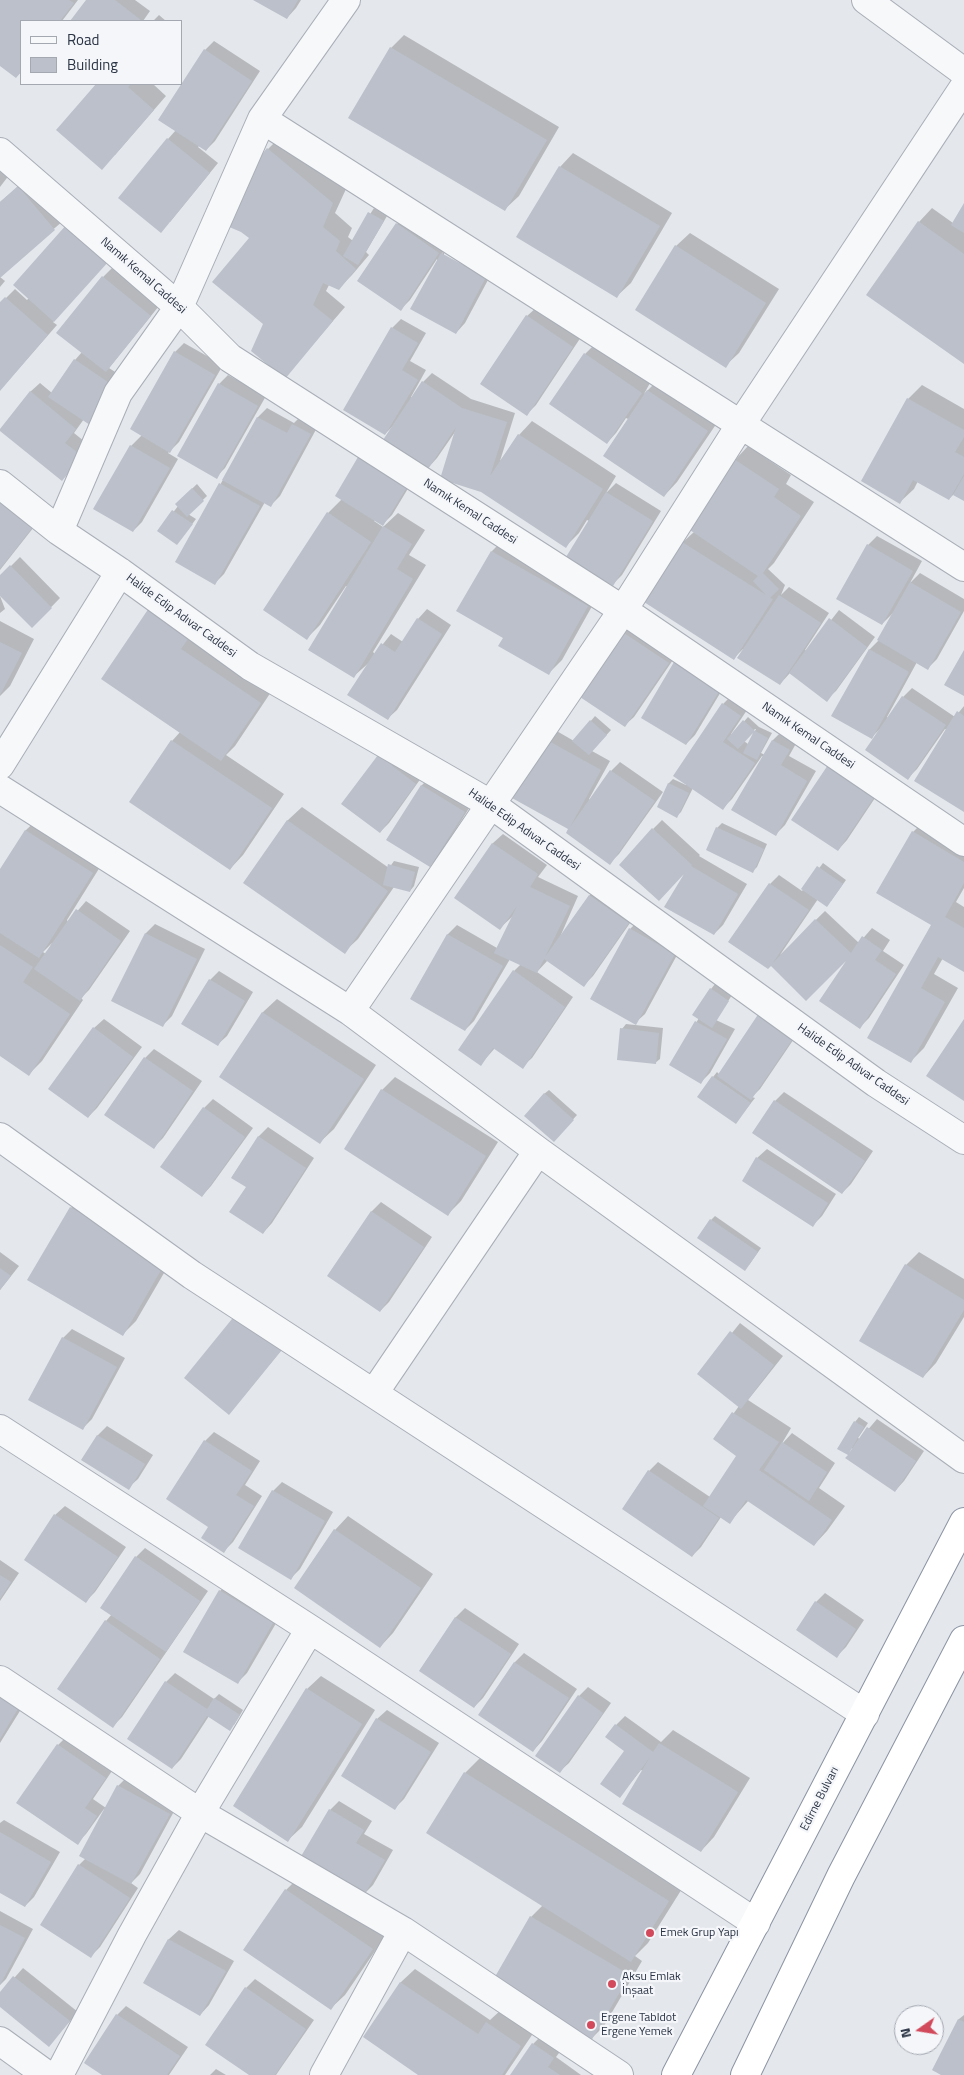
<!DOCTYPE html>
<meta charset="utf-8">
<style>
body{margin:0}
#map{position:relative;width:964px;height:2075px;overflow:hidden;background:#e4e7ec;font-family:"Titillium Web",sans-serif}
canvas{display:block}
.legend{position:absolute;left:20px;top:20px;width:162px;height:65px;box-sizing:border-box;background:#f4f6f9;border:1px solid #a4a8b1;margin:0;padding:6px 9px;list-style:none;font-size:15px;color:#2b3445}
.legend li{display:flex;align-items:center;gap:10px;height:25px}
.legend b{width:25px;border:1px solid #a4a8b1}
.north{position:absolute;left:894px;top:2005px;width:50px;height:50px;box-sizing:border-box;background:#f4f6f9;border:1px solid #a4a8b1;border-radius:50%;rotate:257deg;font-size:14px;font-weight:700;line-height:20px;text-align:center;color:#2b3445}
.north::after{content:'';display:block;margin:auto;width:18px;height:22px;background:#d1495b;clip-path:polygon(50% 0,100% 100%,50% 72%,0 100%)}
</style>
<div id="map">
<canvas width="964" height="2075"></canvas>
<ul class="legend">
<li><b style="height:6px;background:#f7f8fa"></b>Road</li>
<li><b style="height:14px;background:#bbc0ca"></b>Building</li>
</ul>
<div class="north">N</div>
</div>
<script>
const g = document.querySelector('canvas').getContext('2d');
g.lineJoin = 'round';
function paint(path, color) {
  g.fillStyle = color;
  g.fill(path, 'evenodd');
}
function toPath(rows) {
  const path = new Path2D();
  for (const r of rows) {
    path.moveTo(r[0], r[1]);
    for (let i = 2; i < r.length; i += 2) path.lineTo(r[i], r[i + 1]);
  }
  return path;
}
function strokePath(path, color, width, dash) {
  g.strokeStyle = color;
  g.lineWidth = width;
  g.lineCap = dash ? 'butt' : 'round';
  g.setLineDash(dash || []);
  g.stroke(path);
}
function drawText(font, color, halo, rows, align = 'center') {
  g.font = font + ' "Titillium Web",sans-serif';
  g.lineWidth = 4.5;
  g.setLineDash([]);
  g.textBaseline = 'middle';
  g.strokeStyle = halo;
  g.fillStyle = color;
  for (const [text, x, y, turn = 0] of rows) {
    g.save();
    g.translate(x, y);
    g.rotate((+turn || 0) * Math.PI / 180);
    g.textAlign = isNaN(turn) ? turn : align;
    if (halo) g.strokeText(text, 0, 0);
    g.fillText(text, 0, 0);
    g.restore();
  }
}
paint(toPath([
 [0,0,78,0,62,21,21,21,21,72,16,77,0,65],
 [88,0,135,0,150,11,143,21,72,21],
 [256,0,301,0,296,8,287,18],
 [159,15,166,21,153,21],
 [404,35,559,127,519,196,505,209,391,48],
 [214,41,260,71,215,141,206,150,199,146,198,147,218,163,170,222,168,139,176,130,160,120,205,50],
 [98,84,153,84,166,96,115,155,58,130],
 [281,136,346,189,335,213,352,228,348,237,353,241,374,208,387,216,366,252,369,255,352,275,338,289,329,285,326,291,345,307,285,377,264,324,250,238,268,149],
 [573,153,672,213,631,283,617,296,560,167],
 [0,159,13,170,0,187],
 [28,178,64,220,0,276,0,202],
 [964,205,964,363,919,222,932,208,953,223],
 [406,215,447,244,442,254,452,244,489,278,444,252,444,255,488,280,465,323,456,333,437,259,410,300,401,309,397,224],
 [690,233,779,289,739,353,725,366,676,246],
 [112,268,159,306,109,368,126,379,84,419,74,433,90,446,62,479,30,392,40,383,52,393,75,360,82,352,103,277],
 [0,277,5,281,0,287],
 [15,289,27,300,29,298,63,311,53,322,57,325,0,390,0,304],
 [537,307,581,337,536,405,527,414,527,316],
 [401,319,426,333,410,361,426,370,411,397,413,398,423,382,432,373,471,399,515,413,500,461,519,435,532,421,616,476,606,493,616,483,661,511,622,575,613,584,589,521,587,520,579,533,566,546,480,490,455,432,437,458,428,468,392,427,385,434,392,328],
 [184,343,223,365,179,442,168,453,178,459,142,522,133,531,131,446,142,435,175,352],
 [594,345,650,383,644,394,661,377,721,417,677,482,664,496,628,419,626,418,616,433,607,443,585,354],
 [228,375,266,396,225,468,216,477,219,384],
 [922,385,964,409,964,500,954,494,949,499,918,481,914,489,900,502,908,399],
 [267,408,294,423,302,415,319,424,280,496,271,505,265,502,224,574,215,583,177,562,258,417],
 [748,446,791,475,786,484,814,502,774,563,768,569,785,585,781,595,789,587,829,613,805,650,807,651,839,610,875,637,836,691,826,700,790,673,780,684,743,649,734,658,646,602,683,542,694,532,735,460],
 [368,449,415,477,392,515,383,524,376,519,374,521,383,527,398,513,425,530,409,555,426,565,373,652,375,654,391,634,403,642,418,619,427,609,451,625,397,710,387,719,371,661,354,676,348,587,346,586,320,625,307,638,328,513,342,499,359,458],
 [197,484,207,496,188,514,196,519,177,544,159,531,178,506,176,504],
 [0,489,41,518,0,570],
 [877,536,922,561,910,583,920,573,964,599,964,611,937,659,928,668,917,662,887,717,888,718,903,697,912,688,955,717,964,706,964,811,947,730,945,729,917,769,908,778,880,729,872,737,833,716,870,649,879,640,893,613,882,624,868,545],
 [505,538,600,592,562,660,549,673,505,637,492,551],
 [20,557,60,598,32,627,0,594,0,577],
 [0,596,5,609,0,613],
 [150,609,273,689,235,746,226,755,284,794,243,855,230,869,172,741,181,731],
 [628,620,677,654,634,717,624,726,576,692],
 [0,621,34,639,10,686,0,696],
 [684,654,728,680,695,735,686,744,675,663],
 [732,695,749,707,731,734,732,735,748,717,759,727,772,733,761,753,765,755,773,740,782,731,798,740,789,756,816,771,785,825,776,834,764,757,762,756,732,799,723,808,693,788,681,812,677,816,658,806,669,783,673,779,686,785,723,704],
 [755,729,756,729,748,744,744,741],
 [595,716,611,730,592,751,610,761,589,799,590,800,611,771,620,762,663,792,619,854,610,863,570,829,514,797,555,730,574,741],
 [842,750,887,780,847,840,838,850],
 [379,756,424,774,389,823,380,832],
 [431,776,473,802,439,856,430,866,388,839,422,785],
 [302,807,389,868,394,861,419,867,414,886,410,891,394,887,358,939,344,952,245,883,288,820],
 [40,817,105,859,67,920,68,922,86,901,130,931,89,990,81,998,83,1000,42,1061,29,1074,0,1055,0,872,26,830],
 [52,943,46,954,43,952],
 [662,820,700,855,699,856,747,884,723,925,714,934,684,875,653,829],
 [722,823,767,844,757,867,753,871,717,828],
 [922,823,964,848,964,888,956,902,964,907,964,971,943,958,934,974,958,988,924,1048,910,1062,869,1038,933,925,913,832],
 [503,834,547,865,538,877,578,896,560,937,589,896,599,887,637,913,593,976,584,985,548,960,537,972,573,997,532,1058,522,1067,495,1048,481,1064,514,971,521,964,510,959,474,1021,465,1030,411,999,448,934,457,925,497,948,513,916,500,928,456,898,493,843],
 [823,863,846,880,831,901,818,899,780,955,825,911,859,943,872,928,890,940,883,951,904,965,869,1018,860,1027,848,959,771,965,770,884,779,875,802,891],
 [639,920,683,944,645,1014,635,1023,630,929],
 [155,924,205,949,172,1016,163,1025,113,1000,146,933],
 [219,971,253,992,227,1036,217,1045,210,980],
 [715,984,732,995,716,1020,735,1029,710,1073,701,1082,671,1065,699,1018,711,989],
 [277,999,376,1065,334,1129,320,1142,221,1076,263,1012],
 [104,1019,142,1047,97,1108,88,1117,49,1089,94,1028],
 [626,1024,663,1028,660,1059,655,1063,622,1029],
 [802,1027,760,1089,752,1097,755,1098,736,1122,713,1077,717,1072,719,1074],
 [154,1049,202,1081,163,1138,153,1148,145,1058],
 [395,1077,498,1142,461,1201,448,1214,382,1090],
 [549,1090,577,1115,558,1136,544,1094],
 [784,1092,873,1151,851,1184,842,1193,754,1133,775,1101],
 [213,1099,253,1128,211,1186,202,1196,162,1167,204,1108],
 [268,1127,314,1158,272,1223,263,1233,248,1187,232,1177,259,1136],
 [767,1149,836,1194,822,1216,813,1225,757,1158],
 [84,1194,178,1249,136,1321,123,1334,71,1208],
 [381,1202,432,1237,389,1302,380,1311,329,1276,372,1211],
 [715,1216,761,1248,749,1265,711,1220],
 [0,1252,19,1266,0,1290],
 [919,1252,964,1279,964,1317,936,1363,923,1377,906,1265],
 [246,1306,289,1341,229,1414],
 [740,1323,783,1356,748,1400,791,1428,781,1445,792,1433,835,1463,819,1488,845,1506,827,1531,814,1545,749,1500,729,1523,721,1517,701,1547,692,1556,624,1509,649,1471,658,1462,710,1497,738,1455,715,1439,739,1406,699,1374],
 [72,1329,125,1358,92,1419,83,1428,63,1338],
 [859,1417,868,1423,858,1438,860,1439,877,1419,924,1451,904,1481,895,1491,852,1448,847,1453,855,1422],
 [107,1426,153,1455,138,1479,128,1488,83,1460,98,1435],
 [214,1432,260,1461,245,1485,262,1496,233,1542,224,1551,210,1527,205,1441],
 [282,1482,333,1512,300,1569,291,1578,273,1491],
 [65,1506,126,1547,95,1592,86,1601,25,1560,55,1515],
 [348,1516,433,1574,393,1633,380,1647,335,1530],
 [145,1548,208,1591,122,1717,113,1726,106,1621,112,1614,136,1557],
 [0,1560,19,1573,0,1601],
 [229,1582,282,1613,247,1673,238,1682,220,1591],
 [825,1593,864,1620,846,1647,837,1656,816,1602],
 [465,1608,519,1644,483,1698,474,1707,420,1670,456,1617],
 [524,1653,577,1689,542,1741,533,1751,480,1715,515,1662],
 [175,1673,214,1699,219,1694,243,1710,234,1725,209,1716,181,1759,172,1768,166,1682],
 [321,1676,375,1710,302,1827,288,1840,307,1689],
 [0,1681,28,1698,0,1743],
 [588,1687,611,1703,569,1763,559,1772,579,1696],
 [387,1710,439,1743,404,1799,395,1808,377,1719],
 [625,1716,661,1742,673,1730,750,1778,714,1837,701,1851,643,1771,641,1770,620,1796,626,1750,616,1725],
 [67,1736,114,1768,93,1799,106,1808,118,1786,127,1777,178,1804,140,1874,131,1883,138,1888,100,1947,91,1956,79,1865,86,1858,105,1810,104,1809,86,1834,77,1843,18,1803,58,1745],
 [482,1756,685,1884,648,1943,635,1956,642,1961,604,2026,591,2039,493,1981,531,1917,543,1905,428,1833,465,1773],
 [339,1801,372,1821,364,1834,393,1850,373,1885,364,1894,330,1810],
 [4,1820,60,1852,34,1897,25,1906,0,1891,0,1823],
 [300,1876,386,1935,345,1995,331,2008,286,1890],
 [0,1911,33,1929,6,1979,0,1985],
 [179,1930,234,1961,209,2005,200,2015,145,1983,169,1939],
 [23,1968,78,2012,49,2045,0,2005,0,1994],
 [415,1969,490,2020,501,2010,534,2032,505,2075,420,2075,365,2037,401,1982],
 [255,1979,314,2020,276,2075,251,2075,246,1988],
 [126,2006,188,2047,169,2075,104,2075,117,2015],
 [964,2015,964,2075,944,2075,933,2070,959,2019],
 [542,2035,562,2049,556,2057,581,2075,511,2075,533,2044],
 [216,2069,226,2075,210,2075]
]), '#0003');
paint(toPath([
 [0,0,69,0,74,3,60,21,21,21,21,72,16,78,0,66],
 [86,0,115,0,142,21,70,21],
 [253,0,298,0,287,19],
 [390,47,547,140,505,211,348,118],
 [204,49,252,81,206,151,158,120],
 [96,84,131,84,128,87,154,110,102,170,56,130],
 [167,138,210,173,161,233,118,198],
 [267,148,333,203,323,227,340,241,336,251,356,269,339,290,323,283,313,305,333,321,285,379,251,351,263,324,212,282,249,238,241,232,227,226,255,163],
 [559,166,660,226,617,298,516,237],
 [18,186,55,230,0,278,0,202],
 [964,203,964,233,951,225],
 [368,212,384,221,358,265,343,256],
 [918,221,964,254,964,364,866,295],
 [396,223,439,253,401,311,357,281],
 [67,224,109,261,54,322,13,285],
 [675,245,766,303,726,368,635,310],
 [441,253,486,277,456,334,410,309],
 [102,276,151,316,106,372,56,333],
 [5,297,48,335,0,391,0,302],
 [526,315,573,347,527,416,480,384],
 [391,327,418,343,402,370,418,380,385,435,343,410],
 [174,351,215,375,170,453,130,429],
 [584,353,642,393,607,444,549,404],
 [74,359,118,389,93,427,48,397],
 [422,381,462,408,507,422,490,476,518,434,603,489,566,548,481,492,440,479,456,427,428,469,383,440],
 [218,383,258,406,217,479,177,456],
 [647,390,708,431,664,497,603,456],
 [30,391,76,429,65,443,82,456,62,481,0,431,0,429],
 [907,398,964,430,964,437,955,452,964,457,964,474,949,500,913,480,900,504,861,481],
 [257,417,287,433,292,424,311,434,271,507,222,480],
 [130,445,170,468,133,532,93,509],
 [358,457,407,487,383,526,335,496],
 [734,459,779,489,774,497,801,516,763,573,779,589,770,598,773,599,734,660,644,602,682,542,766,595,753,581,758,576,687,528],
 [964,476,964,501,953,495],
 [219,483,260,506,215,585,175,562],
 [192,488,204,501,187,517,175,504],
 [606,492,653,521,613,586,566,557],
 [0,502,32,528,0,569],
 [172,510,193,524,177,545,157,531],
 [327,512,371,542,307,640,263,610],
 [383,526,412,544,397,569,413,579,354,678,308,650],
 [867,544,913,571,882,625,836,599],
 [491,551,588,606,549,675,498,646,503,638,456,611],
 [10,565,52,608,32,628,0,596,0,575],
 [910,582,961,612,928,670,877,640],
 [779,595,821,623,780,685,737,658],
 [149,608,190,636,181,649,261,703,221,761,101,679],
 [417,618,442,634,388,720,347,695,381,643,395,652],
 [829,618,867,647,827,702,789,673],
 [618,629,669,663,625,727,574,693],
 [0,642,22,653,0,695],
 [869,649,909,672,872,739,831,716],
 [964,650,964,696,944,685],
 [674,662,720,690,686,745,641,718],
 [902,696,946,725,908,780,865,750],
 [722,703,741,716,723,742,755,763,723,810,673,776],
 [957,711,964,716,964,812,914,781],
 [590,720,607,735,589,755,572,741],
 [743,720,755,731,768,738,757,760,743,753,753,733,738,749,727,739],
 [545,739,601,770,570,827,610,770,655,801,610,865,566,833,568,829,512,798],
 [171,740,272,808,230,870,129,802],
 [772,740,790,750,781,765,807,781,776,836,731,810],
 [378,755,416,784,380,833,341,804],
 [832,759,879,790,838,851,791,820],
 [668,783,689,793,677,818,657,807],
 [421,785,465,812,430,867,386,840],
 [287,820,388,891,345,954,243,883],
 [716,827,764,849,753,873,706,850],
 [652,828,692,865,691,866,738,894,714,935,664,907,684,874,659,901,619,865],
 [25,830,93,873,39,958,0,933,0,869],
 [912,831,964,862,964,883,945,917,964,928,964,972,938,957,921,988,945,1002,911,1063,867,1038,931,925,876,893],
 [492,843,538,874,530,887,570,906,545,957,589,895,629,923,584,987,544,959,537,973,494,953,517,906,500,930,454,898],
 [388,864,415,872,410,892,383,885],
 [817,866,843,884,827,907,801,889],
 [769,883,809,910,772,964,815,919,851,953,862,936,882,950,875,960,896,974,860,1029,819,1001,846,961,806,1001,771,966,768,969,728,942],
 [76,909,121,941,80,1001,34,969],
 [629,928,675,954,636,1025,590,999],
 [145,933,197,959,163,1027,111,1001],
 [447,934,503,966,465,1031,410,999],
 [0,945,33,967,23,982,70,1014,29,1076,0,1056],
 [513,970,565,1007,523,1069,493,1048,481,1066,458,1050],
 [209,979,245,1001,218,1046,181,1024],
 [710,988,729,1001,712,1028,692,1015],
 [262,1012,364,1079,320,1144,219,1077],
 [759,1013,794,1037,751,1100,717,1076],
 [964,1019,964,1101,926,1076],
 [695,1021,727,1039,701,1084,669,1065],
 [93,1027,133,1057,88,1118,48,1089],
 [620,1028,659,1033,656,1064,617,1060],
 [144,1057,193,1091,154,1149,104,1115],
 [712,1076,751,1103,736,1124,697,1097],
 [381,1089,486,1156,448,1216,344,1149],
 [544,1093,574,1120,554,1142,524,1116],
 [774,1100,865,1161,842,1194,752,1133],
 [203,1107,245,1137,202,1197,160,1167],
 [258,1136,306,1168,263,1234,229,1212,246,1187,231,1178],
 [756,1157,828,1203,813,1227,742,1181],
 [70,1207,165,1263,123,1336,27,1280],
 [371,1211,424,1247,380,1312,327,1276],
 [710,1219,758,1252,745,1271,697,1238],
 [905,1264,964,1300,964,1310,923,1378,859,1341],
 [0,1268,11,1276,0,1290],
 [236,1314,281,1351,229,1415,184,1378],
 [730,1331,774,1365,741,1409,697,1374],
 [62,1337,117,1367,83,1430,28,1400],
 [732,1412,779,1442,759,1470,832,1520,814,1546,746,1500,730,1524,703,1506,736,1456,713,1439],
 [854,1421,864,1427,849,1453,867,1427,916,1461,895,1492,845,1458,848,1455,837,1449],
 [97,1435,145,1464,129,1490,81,1460],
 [204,1440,252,1471,236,1495,254,1506,224,1553,201,1538,208,1527,166,1499],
 [782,1442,827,1472,809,1501,764,1470],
 [648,1470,719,1518,692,1557,622,1509],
 [272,1490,325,1521,291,1580,238,1548],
 [54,1514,118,1557,86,1603,24,1560],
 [334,1529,421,1588,380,1648,294,1588],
 [135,1556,200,1601,166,1652,100,1608],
 [0,1575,11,1582,0,1599],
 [219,1590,273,1623,238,1684,183,1652],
 [815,1601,856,1629,837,1658,796,1630],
 [455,1617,511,1654,474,1708,419,1671],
 [105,1620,160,1659,113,1728,57,1689],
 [514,1662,569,1698,533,1752,478,1715],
 [165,1681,207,1709,214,1698,240,1715,230,1731,207,1716,172,1769,127,1739],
 [306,1688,362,1724,288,1842,233,1806],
 [0,1695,19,1707,0,1739],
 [578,1695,603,1713,560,1773,535,1756],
 [376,1718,431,1752,395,1810,341,1776],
 [615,1724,653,1752,659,1743,738,1792,701,1852,622,1804,650,1757,620,1798,600,1784,624,1751,605,1737],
 [57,1744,106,1778,85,1808,97,1816,78,1845,16,1803],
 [464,1772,669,1901,631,1962,426,1833],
 [117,1785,170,1814,131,1884,79,1856],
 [329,1809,364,1830,356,1843,385,1860,364,1895,300,1858],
 [0,1832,51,1862,25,1907,0,1893],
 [78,1864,130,1898,91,1958,40,1925],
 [285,1889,373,1949,331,2010,243,1950],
 [530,1916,630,1975,591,2041,492,1982],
 [0,1925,25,1938,0,1985],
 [168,1939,226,1971,200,2016,143,1983],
 [13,1976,70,2021,49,2047,0,2007,0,1992],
 [400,1982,478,2034,486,2022,521,2046,502,2075,418,2075,363,2037],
 [245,1987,306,2029,275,2075,249,2075,205,2045],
 [116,2014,180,2056,167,2075,102,2075,84,2063],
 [958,2019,964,2022,964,2075,941,2075,932,2070],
 [532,2043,554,2058,548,2067,560,2075,510,2075]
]), '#bbc0ca');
const minor = toPath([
 [866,0,964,72],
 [262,119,964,567],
 [0,152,179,307,230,358,623,610,964,842],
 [0,484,59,531,120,572,250,666,492,805,876,1083,964,1140],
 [59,531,118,393,179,307,262,119,346,0],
 [0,765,120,572],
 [0,789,350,1011,538,1151,964,1459],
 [350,1011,623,610,741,424,964,87],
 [0,1137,192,1275,865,1714],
 [374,1393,538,1151],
 [0,1429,310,1629,756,1923],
 [0,1680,200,1813,403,1931,619,2075],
 [0,2041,47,2075],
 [59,2075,132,1935,200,1813,310,1629],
 [324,2075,403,1931]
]);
const highway = toPath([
 [676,2075,964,1522],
 [745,2075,841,1876,964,1640]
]);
strokePath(minor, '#a9aeb7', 30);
strokePath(highway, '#8b94a3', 30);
strokePath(minor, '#f7f8fa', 28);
strokePath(highway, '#fff', 28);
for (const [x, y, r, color] of [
 [650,1933,5,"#d1495b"],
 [612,1984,5,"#d1495b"],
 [591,2025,5,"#d1495b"]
]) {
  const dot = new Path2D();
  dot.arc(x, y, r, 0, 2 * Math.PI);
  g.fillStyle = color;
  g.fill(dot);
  strokePath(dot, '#f4f6f9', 2);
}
drawText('12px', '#2b3445', '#f4f6f9', [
 ["Namık Kemal Caddesi",143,276,41],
 ["Namık Kemal Caddesi",470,512,33],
 ["Halide Edip Adıvar Caddesi",181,616,36],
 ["Namık Kemal Caddesi",808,736,34],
 ["Halide Edip Adıvar Caddesi",524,830,35],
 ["Halide Edip Adıvar Caddesi",853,1065,35],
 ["Edirne Bulvarı",820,1799,-63]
]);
drawText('12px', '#2b3445', '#f4f6f9', [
 ["Emek Grup Yapı",660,1933],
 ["Aksu Emlak",622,1977],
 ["İnşaat",622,1991],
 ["Ergene Tabldot",601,2018],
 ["Ergene Yemek",601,2032]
], 'left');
</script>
